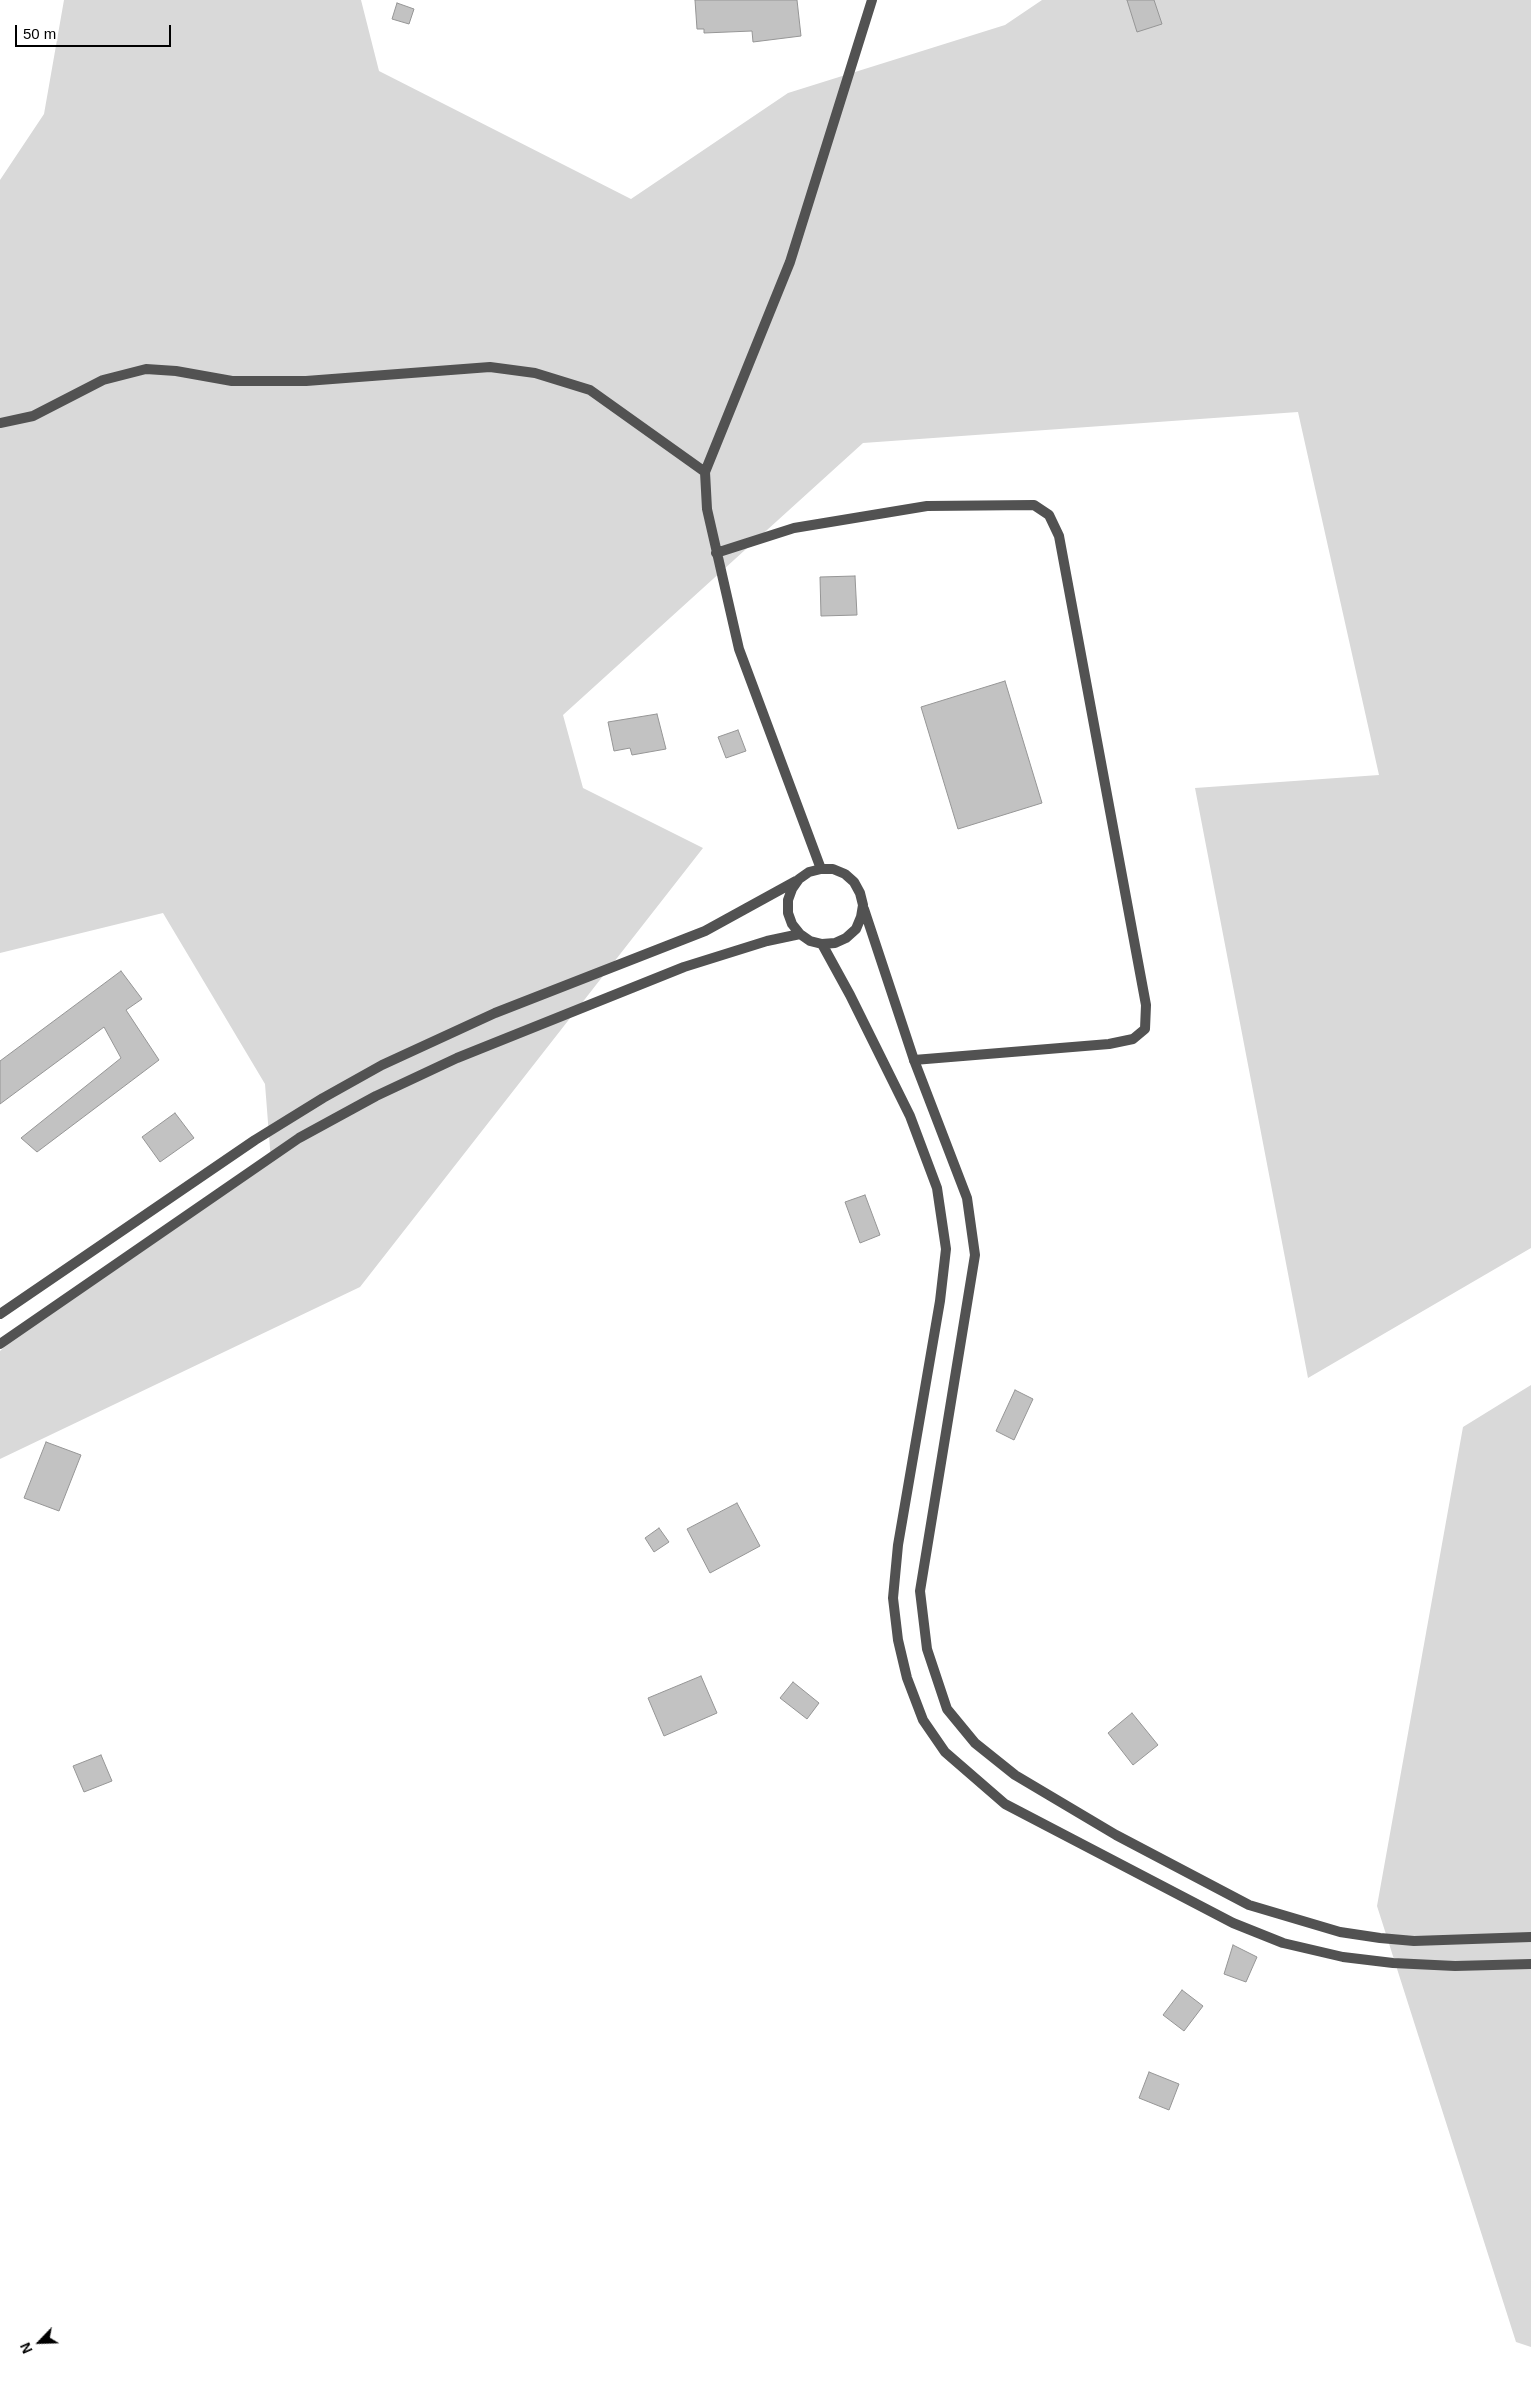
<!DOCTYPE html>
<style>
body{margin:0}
#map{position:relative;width:1531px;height:2382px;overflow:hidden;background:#fff;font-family:Arial,sans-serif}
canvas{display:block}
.north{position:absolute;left:15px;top:2317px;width:50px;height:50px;-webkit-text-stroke:4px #fff;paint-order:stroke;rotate:246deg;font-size:14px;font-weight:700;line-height:20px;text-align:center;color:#000}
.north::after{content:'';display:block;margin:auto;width:18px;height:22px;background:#000;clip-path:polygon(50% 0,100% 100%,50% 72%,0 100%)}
.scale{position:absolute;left:15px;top:25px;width:156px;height:22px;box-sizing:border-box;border:2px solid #000;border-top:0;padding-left:6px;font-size:15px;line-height:18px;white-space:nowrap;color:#000;-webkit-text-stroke:4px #fff;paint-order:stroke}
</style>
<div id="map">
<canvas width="1531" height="2382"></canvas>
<div class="north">N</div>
<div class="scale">50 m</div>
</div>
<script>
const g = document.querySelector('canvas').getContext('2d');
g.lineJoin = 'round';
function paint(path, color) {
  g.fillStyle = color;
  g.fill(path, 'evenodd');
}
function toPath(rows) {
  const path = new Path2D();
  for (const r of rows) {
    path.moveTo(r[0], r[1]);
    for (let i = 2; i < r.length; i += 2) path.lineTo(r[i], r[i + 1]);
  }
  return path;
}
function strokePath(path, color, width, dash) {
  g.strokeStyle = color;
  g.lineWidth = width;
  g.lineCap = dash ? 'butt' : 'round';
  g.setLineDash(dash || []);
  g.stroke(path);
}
paint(toPath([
 [64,0,361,0,379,71,631,199,788,93,1005,25,1042,0,1531,0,1531,1248,1308,1378,1195,788,1379,775,1298,412,863,443,563,715,583,788,703,848,360,1287,0,1459,0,1351,47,1309,271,1161,265,1084,163,913,0,953,0,180,44,114],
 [1531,1385,1531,2347,1516,2342,1377,1906,1463,1427]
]), '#d9d9d9');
const building = toPath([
 [695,0,797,0,801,36,753,42,752,31,704,33,704,29,697,29,695,0],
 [1127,0,1154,0,1162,24,1137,32,1127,0],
 [397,3,414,9,409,24,392,19,397,3],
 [855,576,857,615,821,616,820,577,855,576],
 [1005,681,1042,803,958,829,921,707,1005,681],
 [657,714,666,749,632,755,630,748,614,751,608,722,657,714],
 [738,730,746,751,726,758,718,737,738,730],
 [121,971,142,999,126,1010,159,1060,37,1152,21,1138,121,1058,104,1027,0,1104,0,1061,121,971],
 [175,1113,194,1138,160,1162,142,1137,175,1113],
 [865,1195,880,1235,860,1243,845,1202,865,1195],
 [1015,1390,1033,1399,1014,1440,996,1431,1015,1390],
 [46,1442,81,1455,59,1511,24,1498,46,1442],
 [737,1503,760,1546,710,1573,687,1529,737,1503],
 [659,1528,669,1542,654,1552,645,1538,659,1528],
 [701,1676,717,1713,664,1736,648,1698,701,1676],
 [793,1682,819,1703,807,1719,780,1698,793,1682],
 [1132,1713,1158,1745,1133,1765,1108,1733,1132,1713],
 [101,1755,112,1781,84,1792,73,1766,101,1755],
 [1233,1945,1257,1957,1246,1982,1224,1974,1233,1945],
 [1182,1990,1203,2006,1184,2031,1163,2015,1182,1990],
 [1149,2072,1179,2084,1169,2110,1139,2098,1149,2072]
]);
paint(building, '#c2c2c2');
strokePath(building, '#969696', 1);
strokePath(toPath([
 [0,423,33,416,103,380,146,369,176,371,232,381,306,381,490,367,535,373,590,390,705,472],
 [716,553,794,528,927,506,1034,505,1049,515,1059,536,1146,1005,1145,1029,1133,1039,1109,1044,914,1060],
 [821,869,739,649,707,509,705,472,790,262,872,0]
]), '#525252', 10);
strokePath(toPath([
 [864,909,914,1060,967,1198,975,1255,920,1591,927,1649,947,1709,975,1743,1015,1775,1116,1835,1249,1905,1340,1932,1380,1938,1414,1941,1531,1937],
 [822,944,835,943,846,938,856,929,861,917,863,905,860,893,854,882,845,874,833,869,821,869,809,872,799,879,792,889,788,900,788,913,792,924,800,934,810,941,822,944,850,995,910,1116,937,1188,946,1249,940,1301,898,1545,893,1598,898,1640,907,1678,923,1720,945,1752,1005,1804,1233,1923,1283,1943,1343,1957,1393,1963,1455,1966,1531,1964],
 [0,1314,255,1140,323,1098,382,1065,495,1013,705,931,796,881],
 [0,1344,299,1138,376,1096,457,1058,684,967,767,941,800,934]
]), '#525252', 10);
</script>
